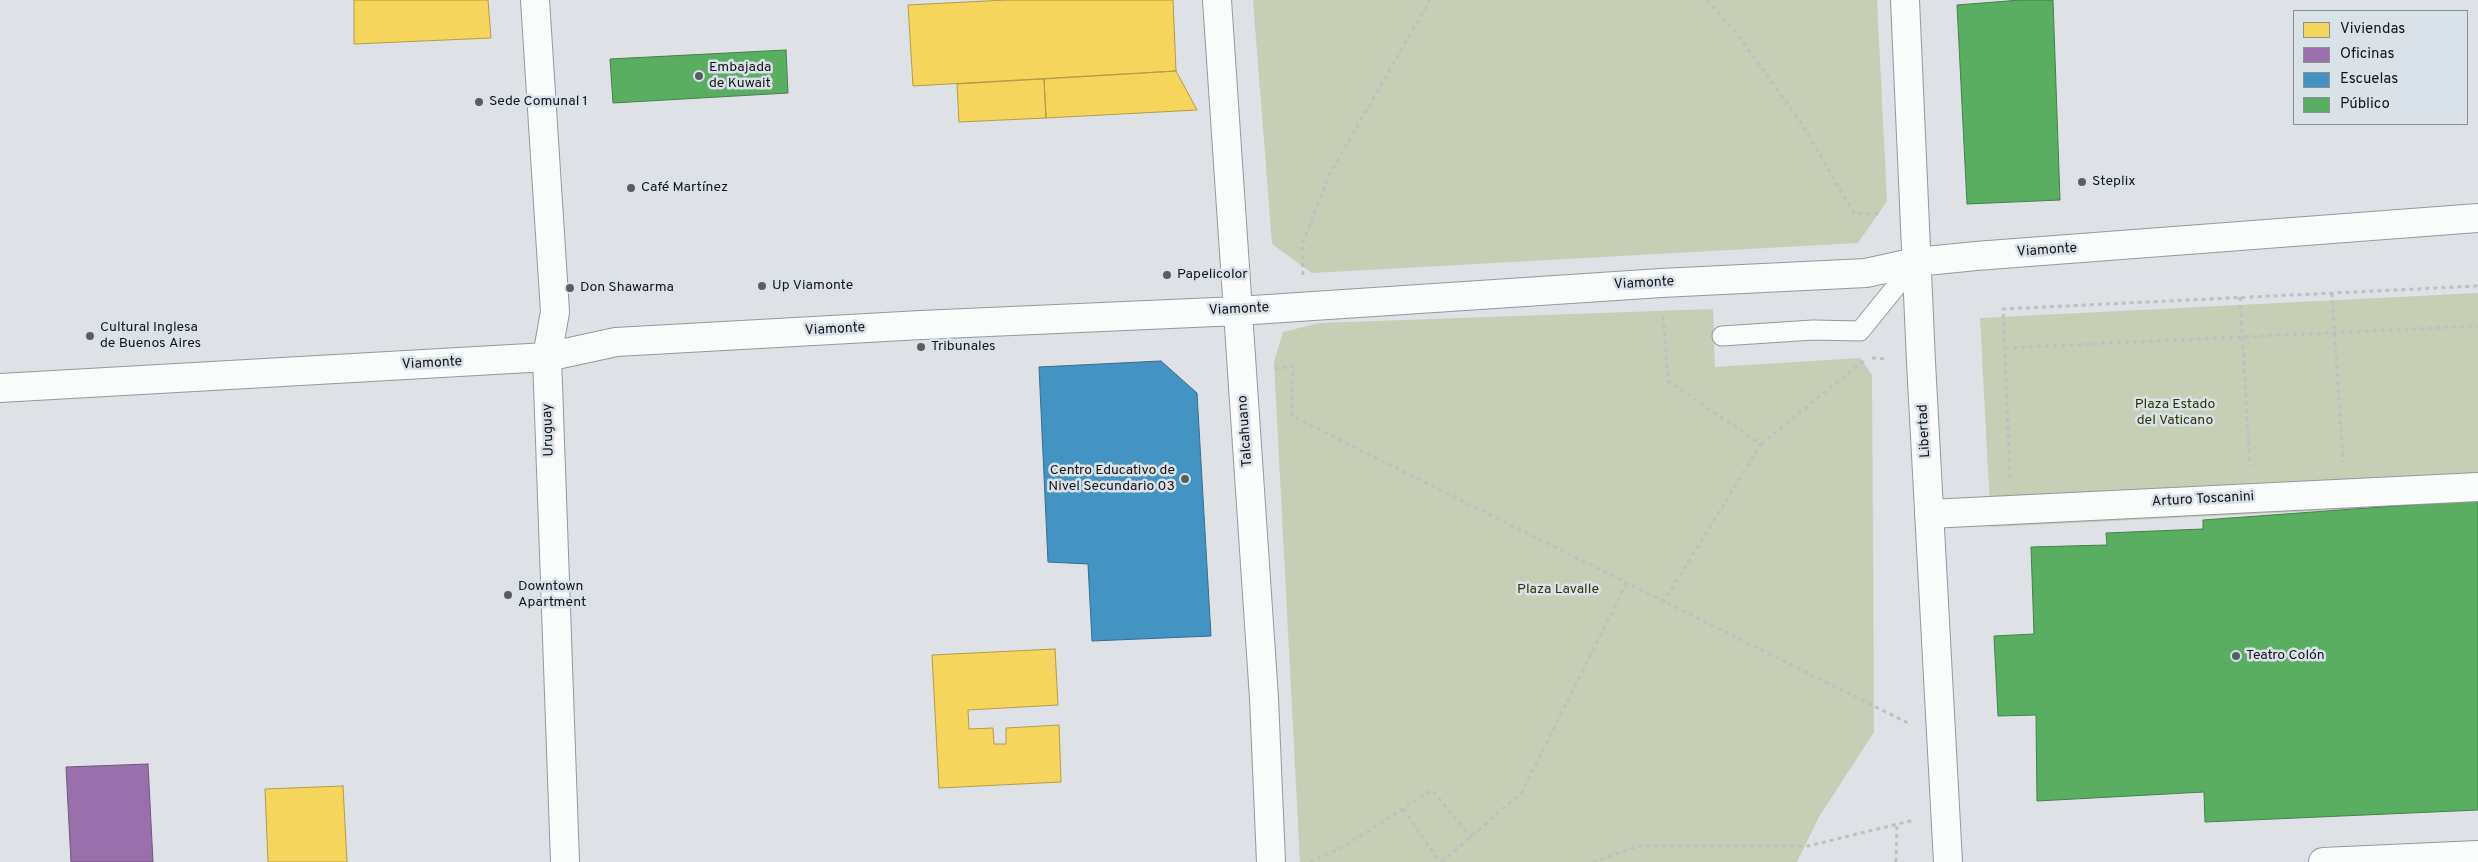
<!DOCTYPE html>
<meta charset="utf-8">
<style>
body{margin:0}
#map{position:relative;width:2478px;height:862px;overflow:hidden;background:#dee2e6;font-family:Overpass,sans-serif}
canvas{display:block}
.legend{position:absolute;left:2293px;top:10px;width:175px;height:115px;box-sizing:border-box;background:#dae2e9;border:1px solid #8a9095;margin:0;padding:6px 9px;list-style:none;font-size:15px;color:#131518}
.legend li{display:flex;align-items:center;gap:10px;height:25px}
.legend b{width:25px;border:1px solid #8a9095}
</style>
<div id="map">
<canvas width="2478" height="862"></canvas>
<ul class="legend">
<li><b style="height:14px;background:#f6d55c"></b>Viviendas</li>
<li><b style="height:14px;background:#9970ab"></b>Oficinas</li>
<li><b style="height:14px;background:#4393c3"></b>Escuelas</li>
<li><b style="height:14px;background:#5aae61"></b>Público</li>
</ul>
</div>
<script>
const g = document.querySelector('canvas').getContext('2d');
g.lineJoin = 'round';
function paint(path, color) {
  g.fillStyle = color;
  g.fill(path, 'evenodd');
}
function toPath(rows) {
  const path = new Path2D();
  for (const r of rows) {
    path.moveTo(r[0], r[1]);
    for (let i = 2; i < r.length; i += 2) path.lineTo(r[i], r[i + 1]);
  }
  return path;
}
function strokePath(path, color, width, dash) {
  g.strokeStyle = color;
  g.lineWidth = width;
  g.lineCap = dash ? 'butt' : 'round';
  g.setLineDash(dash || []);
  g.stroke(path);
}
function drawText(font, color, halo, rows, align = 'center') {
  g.font = font + ' Overpass,sans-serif';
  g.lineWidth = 5;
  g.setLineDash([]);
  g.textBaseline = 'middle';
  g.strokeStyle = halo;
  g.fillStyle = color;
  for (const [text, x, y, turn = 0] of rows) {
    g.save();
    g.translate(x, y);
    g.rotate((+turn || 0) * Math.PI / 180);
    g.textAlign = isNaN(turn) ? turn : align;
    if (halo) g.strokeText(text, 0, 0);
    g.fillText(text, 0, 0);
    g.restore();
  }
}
paint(toPath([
 [1253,0,1877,0,1887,201,1858,243,1312,273,1272,244],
 [2478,293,2478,503,1991,527,1980,318],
 [1713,309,1715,367,1860,358,1872,375,1874,732,1819,817,1797,862,1300,862,1274,362,1283,332,1319,323]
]), '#c7ceb6');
const homes = toPath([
 [354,0,488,0,491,38,354,44,354,0],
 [1006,0,1173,0,1176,71,913,86,908,5,1006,0],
 [1176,71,1197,110,1046,118,1044,79,1176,71],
 [1044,79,1046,118,959,122,957,84,1044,79],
 [1055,649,1058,705,968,710,969,729,993,728,994,744,1006,744,1006,728,1059,725,1061,782,939,788,932,655,1055,649],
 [343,786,347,862,268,862,265,789,343,786]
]);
paint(homes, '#f6d55c');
strokePath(homes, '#b29b48', 1);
const offices = toPath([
 [148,764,153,862,71,862,66,767,148,764]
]);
paint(offices, '#9970ab');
strokePath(offices, '#71557f', 1);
const schools = toPath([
 [1161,361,1197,393,1211,636,1092,641,1088,564,1048,562,1039,367,1161,361]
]);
paint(schools, '#4393c3');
strokePath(schools, '#356d90', 1);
const public = toPath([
 [2020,0,2053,0,2060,200,1967,204,1957,5,2020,0],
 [786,50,788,93,613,103,610,59,786,50],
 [2478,500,2478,810,2205,822,2204,792,2037,801,2036,715,1998,716,1994,636,2034,634,2031,547,2107,545,2106,533,2203,529,2203,520,2478,500]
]);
paint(public, '#5aae61');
strokePath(public, '#45804b', 1);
const service = toPath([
 [1722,336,1813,330,1860,331,1916,262]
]);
const pedestrian = toPath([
 [1929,514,2478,487]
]);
const minor = toPath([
 [535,0,555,312,547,357,565,862],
 [1217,0,1264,698,1271,862],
 [1905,0,1921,362,1948,862],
 [0,388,547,357,616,342,921,325,1238,311,1661,283,1866,273,1916,262,1976,256,2478,218],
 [2323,862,2478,855]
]);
strokePath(service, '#95989b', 21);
strokePath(pedestrian, '#95989b', 30);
strokePath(minor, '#95989b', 30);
strokePath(toPath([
 [1707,0,1735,31,1800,121,1854,213,1882,214],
 [1303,275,1302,245,1329,175,1430,0],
 [2332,293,2343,462],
 [2240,297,2250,466],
 [2005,348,2478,326],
 [1872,358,1888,359],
 [1275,369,1293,366,1292,416,1908,723],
 [1761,444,1866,359],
 [2010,478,2003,309,2478,286],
 [1663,603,1761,444,1668,381,1663,314],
 [1403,809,1440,862],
 [1310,862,1345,846,1432,790,1472,838],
 [1442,862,1522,792,1627,582],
 [1593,862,1639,846,1808,846,1914,820],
 [1896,862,1897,824]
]), '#bfc0c1', 3, [4, 4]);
strokePath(service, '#fafbfb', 19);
strokePath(pedestrian, '#fafbfb', 28);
strokePath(minor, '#fafbfb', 28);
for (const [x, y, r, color] of [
 [699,76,5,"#5a5d60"],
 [479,102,5,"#5a5d60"],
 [2082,182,5,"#5a5d60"],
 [631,188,5,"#5a5d60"],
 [1167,275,5,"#5a5d60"],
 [762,286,5,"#5a5d60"],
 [570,288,5,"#5a5d60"],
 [90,336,5,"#5a5d60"],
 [921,347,5,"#5a5d60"],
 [1185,479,5,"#5a5d60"],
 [508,595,5,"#5a5d60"],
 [2236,656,5,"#5a5d60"]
]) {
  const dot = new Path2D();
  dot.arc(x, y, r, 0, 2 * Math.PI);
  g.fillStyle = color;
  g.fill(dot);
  strokePath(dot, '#dae2e9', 2);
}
drawText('14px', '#131518', '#dae2e9', [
 ["Embajada",709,68],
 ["de Kuwait",709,84],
 ["Sede Comunal 1",489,102],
 ["Steplix",2092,182],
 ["Café Martínez",641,188],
 ["Papelicolor",1177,275],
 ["Up Viamonte",772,286],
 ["Don Shawarma",580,288],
 ["Cultural Inglesa",100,328],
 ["de Buenos Aires",100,344],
 ["Tribunales",931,347],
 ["Centro Educativo de",1175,471,"right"],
 ["Nivel Secundario 03",1175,487,"right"],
 ["Downtown",518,587],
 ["Apartment",518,603],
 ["Teatro Colón",2246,656]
], 'left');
drawText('14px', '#131518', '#dae2e9', [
 ["Viamonte",2047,251,-4],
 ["Viamonte",1644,284,-3],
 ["Viamonte",1239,310,-3],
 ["Viamonte",835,330,-3],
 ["Viamonte",432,364,-3],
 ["Uruguay",549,430,-92],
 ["Talcahuano",1246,431,-94],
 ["Libertad",1925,431,-93],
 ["Arturo Toscanini",2203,500,-3]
]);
drawText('14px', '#2e3600', '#dae2e9', [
 ["Plaza Estado",2175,405],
 ["del Vaticano",2175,421],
 ["Plaza Lavalle",1558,590]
]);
</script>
